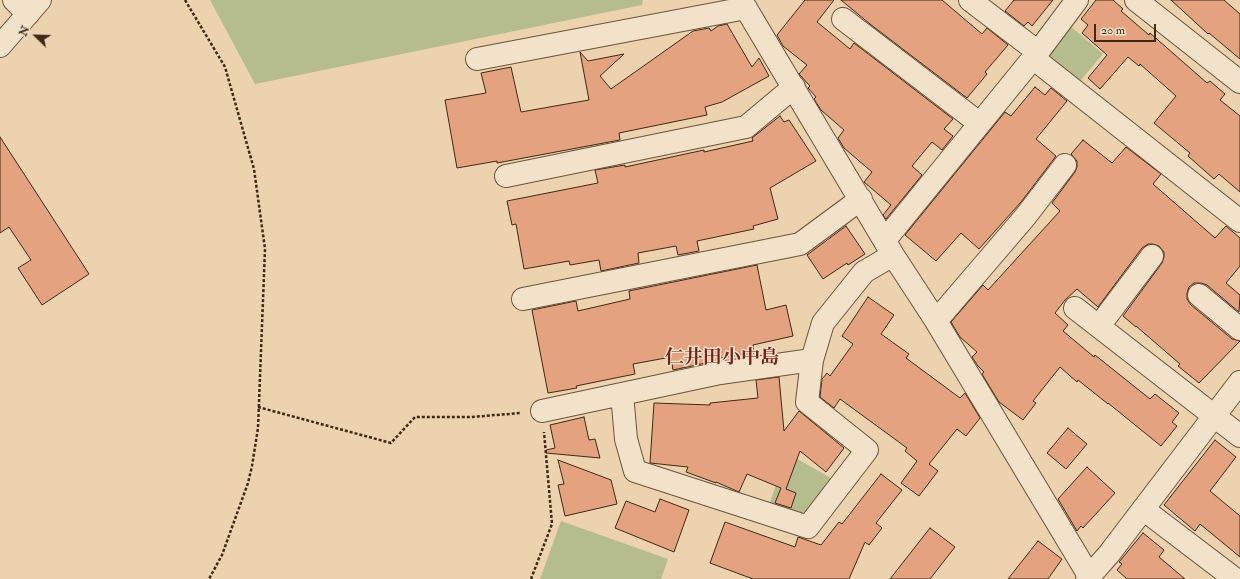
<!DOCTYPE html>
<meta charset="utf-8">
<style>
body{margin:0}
#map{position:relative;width:1240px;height:579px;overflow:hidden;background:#ecd3ae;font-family:"IM FELL Double Pica",serif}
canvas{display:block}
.north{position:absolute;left:16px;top:16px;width:40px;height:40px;-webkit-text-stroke:3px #f3e2ca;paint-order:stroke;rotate:293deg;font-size:11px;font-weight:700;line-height:16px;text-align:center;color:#3d2916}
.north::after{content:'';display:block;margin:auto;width:14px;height:18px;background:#3d2916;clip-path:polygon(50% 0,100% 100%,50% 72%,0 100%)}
.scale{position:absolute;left:1094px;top:24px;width:62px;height:18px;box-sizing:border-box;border:2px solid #3d2916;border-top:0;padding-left:5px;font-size:12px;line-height:14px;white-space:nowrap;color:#3d2916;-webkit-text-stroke:3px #f3e2ca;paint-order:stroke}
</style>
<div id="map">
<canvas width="1240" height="579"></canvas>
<div class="north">N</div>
<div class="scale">20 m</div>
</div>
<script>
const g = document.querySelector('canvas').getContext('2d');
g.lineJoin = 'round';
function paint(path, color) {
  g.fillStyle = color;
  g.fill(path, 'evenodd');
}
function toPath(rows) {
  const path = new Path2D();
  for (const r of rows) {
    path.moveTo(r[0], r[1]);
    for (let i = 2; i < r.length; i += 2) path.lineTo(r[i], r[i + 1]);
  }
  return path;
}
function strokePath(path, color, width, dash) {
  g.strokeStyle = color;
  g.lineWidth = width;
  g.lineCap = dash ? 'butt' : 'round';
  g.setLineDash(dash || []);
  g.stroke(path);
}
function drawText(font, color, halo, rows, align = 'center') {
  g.font = font + ' "IM FELL Double Pica","Noto Serif JP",serif';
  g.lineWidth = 3;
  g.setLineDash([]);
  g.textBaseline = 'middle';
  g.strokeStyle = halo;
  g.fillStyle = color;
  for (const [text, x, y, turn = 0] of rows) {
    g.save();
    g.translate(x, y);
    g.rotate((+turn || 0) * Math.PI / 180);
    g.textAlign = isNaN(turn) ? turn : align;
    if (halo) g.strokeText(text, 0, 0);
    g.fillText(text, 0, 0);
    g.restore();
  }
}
paint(toPath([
 [210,0,643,0,642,5,255,84],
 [1069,25,1103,54,1076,86,1050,65,1050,48],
 [787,453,836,481,811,515,799,516,769,505],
 [561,521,668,559,661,579,540,579]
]), '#b5bd8c');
const building = toPath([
 [805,0,834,0,817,22,850,49,854,43,953,119,944,129,953,136,942,150,932,142,912,166,922,175,886,219,883,215,891,205,864,182,872,172,844,148,838,138,844,130,821,110,814,99,816,97,808,88,810,86,799,74,807,65,783,46,777,35,805,0],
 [841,0,942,0,982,34,987,28,1008,45,985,72,987,74,967,98,870,24,841,0],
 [1014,0,1053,0,1032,26,1028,22,1024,26,1005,11,1014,0],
 [1096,0,1113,0,1123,9,1121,11,1149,35,1150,33,1207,83,1210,81,1225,94,1220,100,1240,116,1240,192,1219,174,1214,179,1188,156,1190,153,1154,123,1176,96,1140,64,1139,66,1128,57,1100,89,1088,78,1107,55,1082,33,1088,25,1081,19,1096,0],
 [1171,0,1224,0,1240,14,1240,59,1209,33,1208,34,1171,0],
 [727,24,752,67,759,58,769,76,722,102,705,107,707,115,619,133,620,140,497,163,497,161,457,168,445,100,486,93,481,73,511,67,521,112,589,100,580,52,588,61,624,54,600,76,611,89,693,31,709,28,711,31,718,26,727,24],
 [1035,87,1045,95,1051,88,1067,101,1036,139,1056,156,1021,202,979,249,961,233,936,261,905,235,1005,112,1011,116,1035,87],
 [780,116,784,122,789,120,816,161,770,188,778,219,753,226,754,229,697,241,699,251,678,255,676,246,638,253,639,263,601,271,599,260,570,265,569,261,524,269,516,224,512,225,507,201,598,183,595,170,625,165,625,167,704,150,704,152,753,141,752,138,780,116],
 [0,137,89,274,42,305,18,268,31,260,9,227,0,233,0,137],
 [1083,140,1112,163,1126,147,1161,174,1153,184,1215,238,1226,226,1240,238,1240,266,1226,283,1240,295,1239,312,1207,285,1201,283,1194,283,1189,287,1187,293,1187,299,1191,305,1232,339,1240,341,1199,383,1178,366,1180,364,1136,326,1136,327,1123,316,1162,263,1164,257,1164,252,1159,246,1153,244,1148,244,1142,248,1098,307,1077,289,1065,300,1055,313,1068,325,1063,331,1094,357,1095,355,1150,399,1155,394,1179,413,1172,422,1177,426,1161,446,1108,403,1108,404,1078,380,1077,382,1060,367,1033,401,1036,403,1023,420,999,402,982,374,984,372,978,366,972,357,977,352,960,337,951,322,983,285,988,290,1060,211,1052,203,1075,172,1077,167,1077,161,1071,154,1083,140],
 [846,226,865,254,848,265,847,263,823,279,807,255,846,226],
 [757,265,766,310,786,305,793,336,753,345,754,353,720,358,720,360,673,370,671,357,633,364,635,374,576,386,577,388,548,393,532,310,576,301,578,311,630,299,629,291,757,265],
 [868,297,894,315,881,334,909,354,906,358,960,398,965,393,980,418,966,436,957,429,929,464,938,471,919,496,901,483,917,461,905,451,907,448,840,399,834,408,820,397,822,379,827,373,830,376,853,344,842,336,868,297],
 [779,377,784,431,799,411,844,448,826,472,800,451,786,489,796,493,791,508,775,503,781,488,747,474,739,492,716,482,716,483,686,472,688,467,650,463,654,403,710,405,710,403,758,398,756,380,779,377],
 [584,417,589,440,595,439,600,458,546,453,546,450,555,448,550,425,584,417],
 [1068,428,1087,444,1066,469,1047,453,1068,428],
 [1215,440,1236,457,1210,491,1240,516,1240,557,1200,524,1195,531,1164,505,1215,440],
 [558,460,611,480,617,504,565,516,558,485,564,484,558,460],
 [1087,467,1115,493,1083,528,1081,526,1077,531,1058,499,1087,467],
 [881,474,902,490,876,523,882,528,869,545,865,542,849,579,753,579,710,563,725,522,795,547,798,537,821,545,839,522,842,524,881,474],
 [660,499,689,510,674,552,615,528,626,501,655,512,660,499],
 [930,528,955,547,937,570,930,579,890,579,930,528],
 [1143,533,1164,550,1159,557,1185,579,1127,579,1117,570,1122,564,1119,562,1143,533],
 [1038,541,1062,559,1048,579,1008,579,1038,541]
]);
paint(building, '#e4a37e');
strokePath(building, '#3d2916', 1);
const minor = toPath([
 [14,0,28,14],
 [741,0,893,255,936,321,1091,579],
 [970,0,1038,52],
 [1136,0,1240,82],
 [843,19,979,123],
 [1033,58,1240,221],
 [477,59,746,8],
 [506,176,746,127,794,87],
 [885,240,1038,52,1077,0],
 [1199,295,1240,329],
 [523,299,800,244,861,199],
 [1075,308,1240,436],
 [936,321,1025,217,1065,165],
 [1099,326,1152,256],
 [622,394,626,439,635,471,808,527,867,450,807,402,812,360],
 [542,411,720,373,812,360,823,323,864,272,893,255],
 [1143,509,1235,579],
 [1087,579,1109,554,1240,382]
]);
const tertiary = toPath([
 [0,46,40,0]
]);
strokePath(minor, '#69543c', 24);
strokePath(tertiary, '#69543c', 24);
strokePath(toPath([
 [185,0,225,67,254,169,265,249,258,428,252,466,248,483,222,555,209,579],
 [258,407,391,443,415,417,471,417,521,413],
 [531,579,552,524,544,432]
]), '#3d2916', 2.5, [3, 2]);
strokePath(minor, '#f3e2ca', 22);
strokePath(tertiary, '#f3e2ca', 22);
drawText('bold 19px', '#7a1f14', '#f3e2ca', [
 ["仁井田小中島",722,359]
]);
</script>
